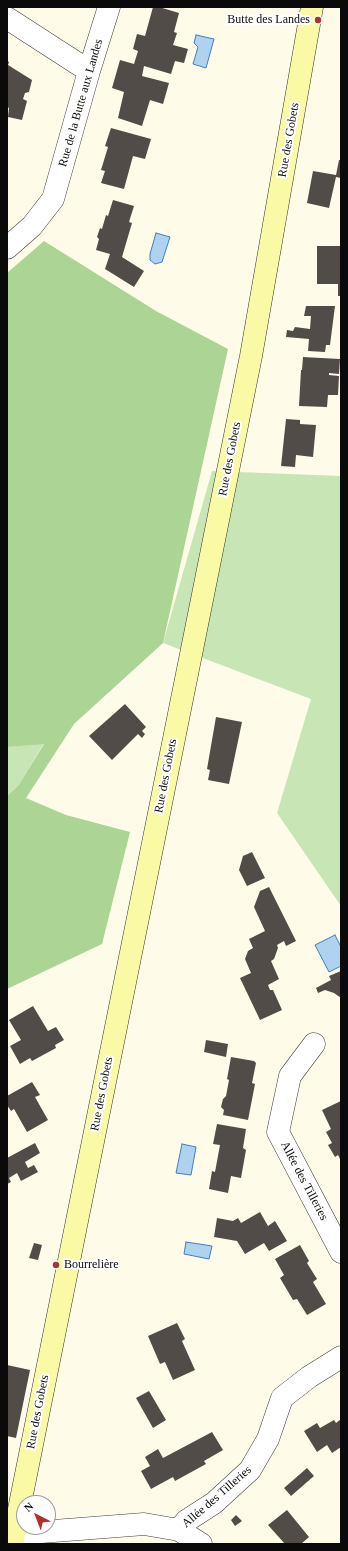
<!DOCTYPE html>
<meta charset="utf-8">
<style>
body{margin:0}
#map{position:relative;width:348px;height:1551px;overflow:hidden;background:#fefce8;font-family:"Times New Roman",serif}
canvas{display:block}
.frame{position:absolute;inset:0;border:8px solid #0a0a0a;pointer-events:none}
.north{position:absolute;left:16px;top:1495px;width:40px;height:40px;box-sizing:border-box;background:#fff;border:1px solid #9d9d9d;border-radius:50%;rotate:318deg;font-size:11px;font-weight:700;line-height:16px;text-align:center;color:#0a0a0a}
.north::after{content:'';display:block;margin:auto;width:14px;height:18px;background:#af332c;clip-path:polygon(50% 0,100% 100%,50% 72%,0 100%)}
</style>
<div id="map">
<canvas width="348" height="1551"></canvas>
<div class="frame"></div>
<div class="north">N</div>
</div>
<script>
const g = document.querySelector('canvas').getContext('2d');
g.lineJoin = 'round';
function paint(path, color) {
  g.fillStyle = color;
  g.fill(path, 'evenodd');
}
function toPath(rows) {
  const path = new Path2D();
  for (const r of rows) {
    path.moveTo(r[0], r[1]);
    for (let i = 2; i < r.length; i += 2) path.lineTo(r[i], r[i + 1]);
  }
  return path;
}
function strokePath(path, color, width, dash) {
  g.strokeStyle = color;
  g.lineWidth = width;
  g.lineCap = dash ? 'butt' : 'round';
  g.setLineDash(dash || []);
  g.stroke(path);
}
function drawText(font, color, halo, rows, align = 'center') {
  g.font = font + ' "Times New Roman",serif';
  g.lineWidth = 4;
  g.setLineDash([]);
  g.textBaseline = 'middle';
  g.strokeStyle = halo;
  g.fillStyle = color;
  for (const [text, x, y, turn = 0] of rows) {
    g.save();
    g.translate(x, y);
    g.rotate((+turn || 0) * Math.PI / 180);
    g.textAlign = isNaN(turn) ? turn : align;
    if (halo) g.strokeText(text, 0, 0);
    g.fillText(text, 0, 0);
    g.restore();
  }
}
paint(toPath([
 [212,471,341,476,341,906,277,813,311,699,163,643],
 [44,743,18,786,7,796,7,747]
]), '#c8e5b5');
paint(toPath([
 [44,241,156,311,228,349,163,643,74,724,26,798,66,815,130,832,102,944,7,989,7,796,18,786,44,744,7,747,7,273]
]), '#abd495');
const water = toPath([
 [196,35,214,39,206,68,193,64,198,47,194,43,196,35],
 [156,233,170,237,162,262,155,264,150,260,150,254,156,233],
 [335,935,341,947,341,966,329,972,315,945,335,935],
 [182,1144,196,1147,191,1175,176,1173,182,1144],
 [186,1242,212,1246,209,1259,184,1254,186,1242]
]);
paint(water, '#b0d2f1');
strokePath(water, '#3c7fc3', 1);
paint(toPath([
 [153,7,159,7,179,13,174,32,177,33,173,45,188,49,184,63,175,61,171,74,144,66,142,76,169,83,163,104,150,100,142,126,118,118,124,92,112,88,120,60,134,64,138,51,133,49,137,34,145,36],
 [7,61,9,62,8,65,32,80,29,92,25,93,23,99,27,101,22,120,8,117,9,108,7,107],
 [111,128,151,139,145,159,133,156,124,189,101,183,105,171,101,170,108,147,105,146],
 [339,160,341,160,341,178,336,177,329,208,307,203,313,171,336,175],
 [113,200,134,206,129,222,132,223,122,257,144,271,134,287,105,269,110,254,96,250,99,239,97,237,100,228,102,229,106,215,108,216],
 [317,246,341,246,341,296,338,296,338,284,317,284],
 [306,306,335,306,330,345,326,345,325,352,308,351,309,339,286,337,287,330,293,331,295,327,310,329,311,316,304,316],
 [303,357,340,359,339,374,329,373,329,375,339,376,338,395,328,395,327,407,299,406,301,370,302,370],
 [286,419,300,420,300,424,316,425,313,457,296,455,295,467,281,466],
 [125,704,146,727,142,731,145,734,142,738,138,734,112,760,89,736],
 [216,717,242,722,229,784,208,780,210,770,207,769],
 [252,852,265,878,247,886,239,870,243,856],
 [269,887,296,941,286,946,284,941,277,945,278,948,274,959,271,961,279,979,268,985,270,990,273,990,282,1010,260,1020,240,978,251,973,245,959,248,951,253,948,249,939,265,931,254,907,260,891],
 [341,971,341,998,334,993,325,990,318,993,316,988,331,980,329,976],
 [33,1006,48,1031,56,1027,64,1040,55,1045,56,1048,32,1061,30,1058,20,1064,10,1046,21,1040,9,1020],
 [206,1040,228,1044,226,1057,204,1052],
 [231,1057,254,1061,256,1063,252,1083,255,1084,248,1120,223,1115,224,1110,221,1107,223,1099,226,1096,229,1080,227,1079],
 [32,1082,40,1095,35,1097,48,1120,27,1132,14,1109,11,1111,7,1105,7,1096],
 [341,1101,341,1161,338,1155,335,1157,328,1145,332,1143,326,1132,331,1129,322,1110],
 [217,1124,246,1129,243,1148,246,1150,241,1178,231,1176,228,1193,209,1189,212,1171,215,1172,220,1145,213,1144],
 [35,1143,40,1153,25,1162,28,1168,34,1165,38,1172,21,1181,17,1173,9,1178,11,1182,7,1184,7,1158],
 [260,1212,268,1226,275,1221,287,1241,269,1251,264,1243,245,1254,237,1241,214,1237,217,1218,233,1221,238,1218,241,1223],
 [34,1243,42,1245,38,1260,29,1258],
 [300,1245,309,1261,307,1263,317,1279,313,1282,326,1304,307,1315,297,1299,293,1300,280,1278,284,1275,275,1259],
 [177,1323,185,1339,182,1341,195,1370,173,1380,165,1362,160,1364,148,1336],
 [7,1365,30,1370,16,1438,7,1436],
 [149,1391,166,1420,153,1428,136,1398],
 [341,1419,341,1447,332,1453,327,1445,317,1452,304,1431,317,1423,320,1428,334,1420,336,1423],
 [212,1432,223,1450,204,1461,206,1464,175,1481,173,1477,151,1489,141,1471,150,1466,145,1457,158,1449,163,1458],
 [307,1468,314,1476,291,1496,284,1488],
 [287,1510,309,1537,301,1544,285,1544,268,1525],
 [236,1515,242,1521,235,1526,231,1520]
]), '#514c47');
const street = toPath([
 [7,18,89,71],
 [7,248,32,226,53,199,89,71,109,7],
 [314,1044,290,1076,278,1132,341,1252],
 [7,1523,15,1530,28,1533,144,1524,179,1530,201,1544],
 [179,1530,186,1521,214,1503,250,1470,268,1439,282,1398,309,1377,341,1357]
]);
const secondary = toPath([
 [12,1544,251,356,312,7]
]);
strokePath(street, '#3d3d3d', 23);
strokePath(secondary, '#2c2c2c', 23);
strokePath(street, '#fff', 22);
strokePath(secondary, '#faf9a6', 22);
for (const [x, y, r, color] of [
 [318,20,4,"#af332c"],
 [56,1265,4,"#af332c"]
]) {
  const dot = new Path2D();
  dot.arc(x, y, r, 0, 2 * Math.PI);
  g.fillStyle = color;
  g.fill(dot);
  strokePath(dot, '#fff', 1.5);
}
drawText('12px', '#0a0a0a', '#fff', [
 ["Butte des Landes",310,20],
 ["Bourrelière",64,1265,"left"]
], 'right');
drawText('12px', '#0a0a0a', '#fff', [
 ["Rue de la Butte aux Landes",81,103,-74],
 ["Rue des Gobets",289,140,-80],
 ["Rue des Gobets",230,459,-79],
 ["Rue des Gobets",166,776,-79],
 ["Rue des Gobets",102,1094,-79],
 ["Allée des Tilleries",304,1181,62],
 ["Rue des Gobets",38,1412,-79],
 ["Allée des Tilleries",217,1497,-41]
]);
</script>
